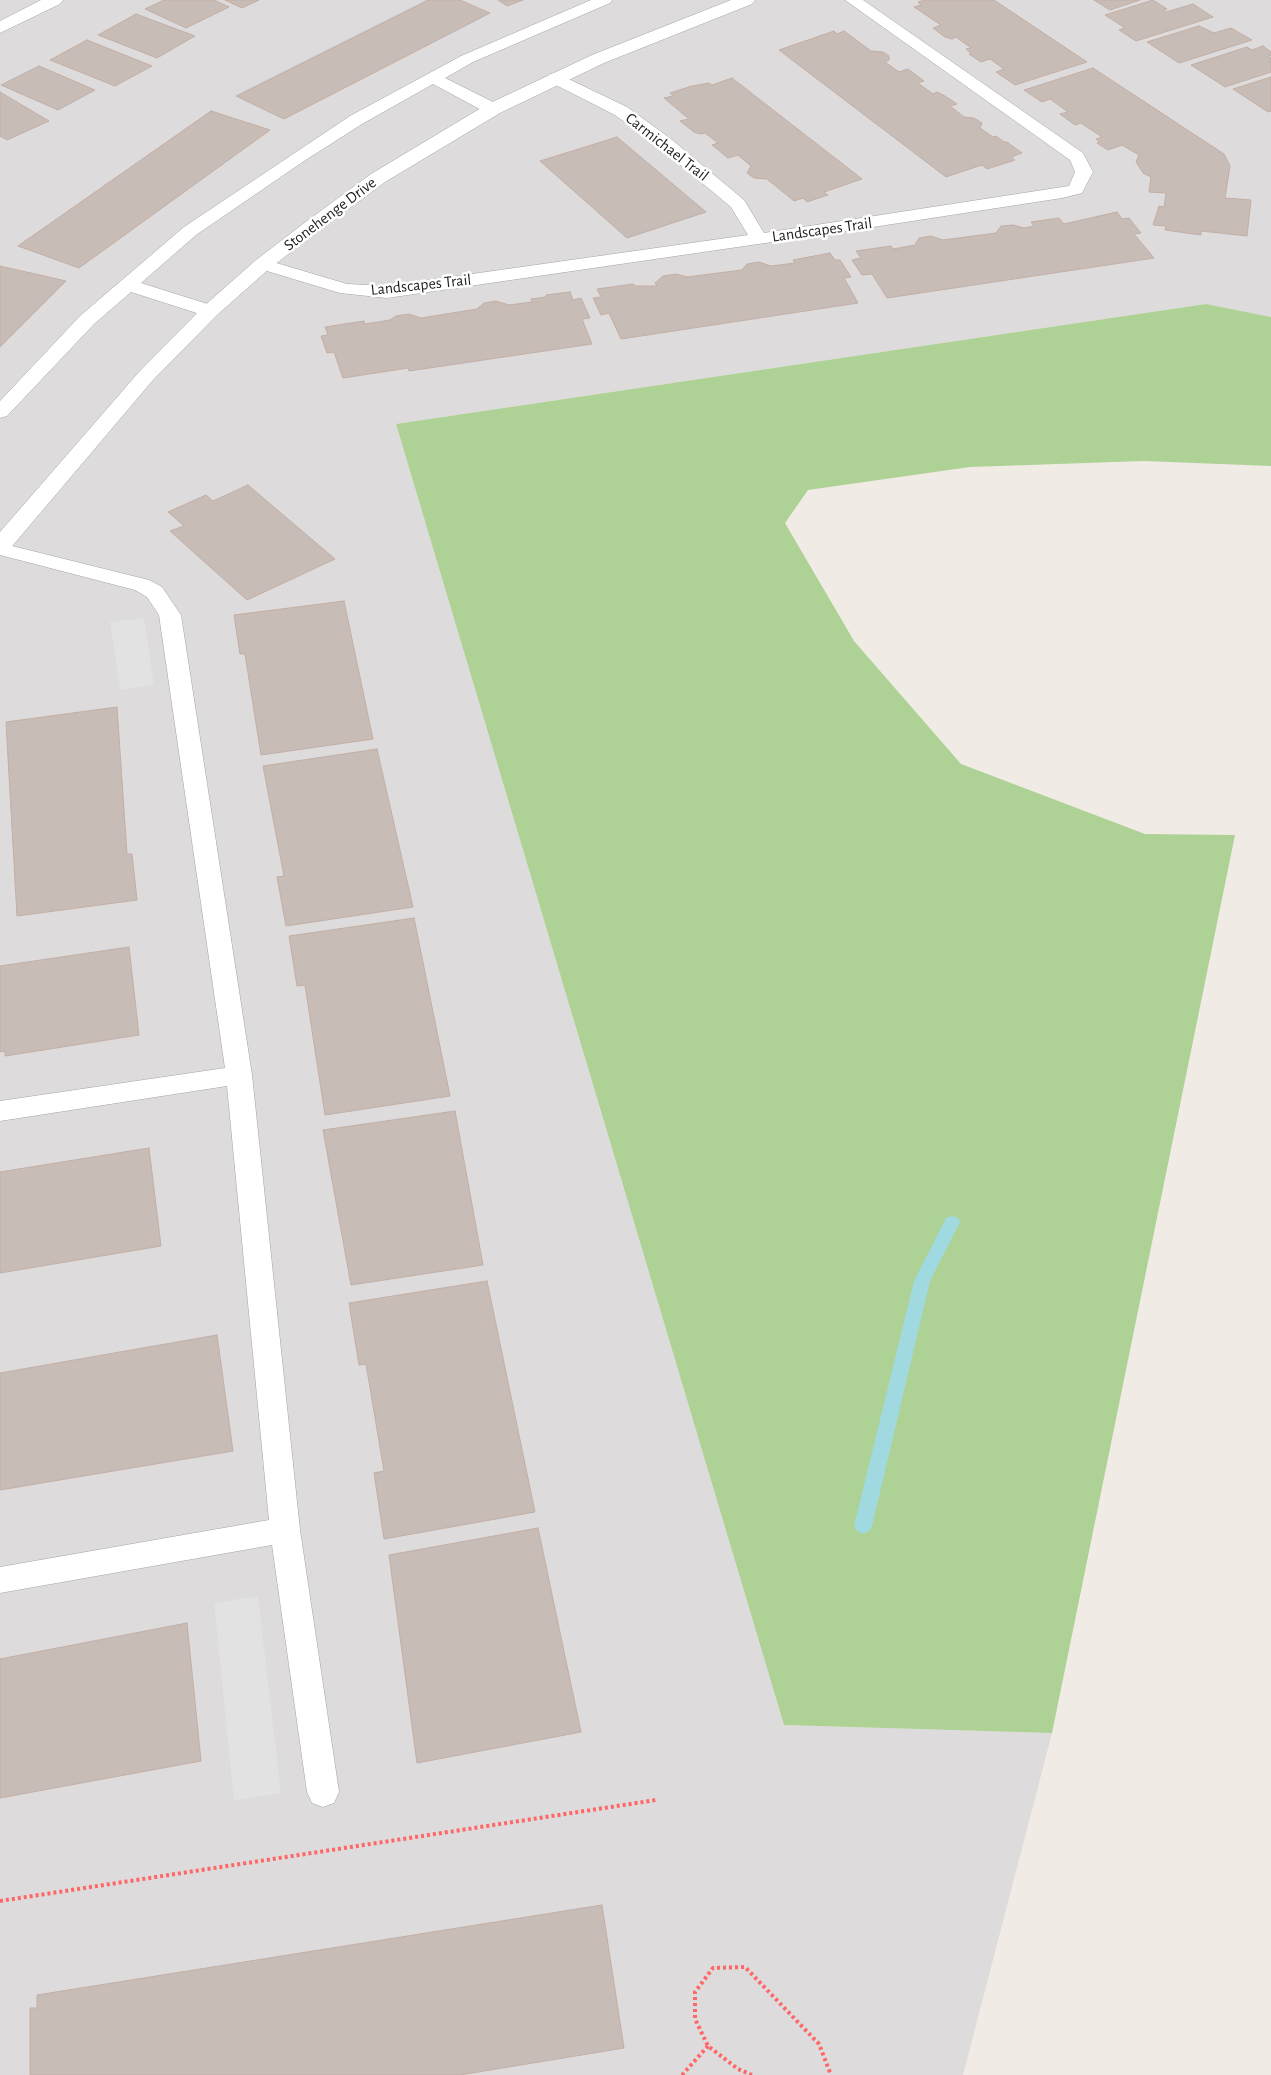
<!DOCTYPE html>
<style>
body{margin:0}
canvas{display:block;background:#f0ebe4}
</style>
<canvas width="1271" height="2075"></canvas>
<script>
const g = document.querySelector('canvas').getContext('2d');
g.lineJoin = 'round';
function paint(path, color) {
  g.fillStyle = color;
  g.fill(path, 'evenodd');
}
function toPath(rows) {
  const path = new Path2D();
  for (const r of rows) {
    path.moveTo(r[0], r[1]);
    for (let i = 2; i < r.length; i += 2) path.lineTo(r[i], r[i + 1]);
  }
  return path;
}
function strokePath(path, color, width, dash) {
  g.strokeStyle = color;
  g.lineWidth = width;
  g.lineCap = dash ? 'butt' : 'round';
  g.setLineDash(dash || []);
  g.stroke(path);
}
function drawText(font, color, halo, rows, align = 'center') {
  g.font = font + ' "Alegreya Sans",sans-serif';
  g.lineWidth = 5;
  g.setLineDash([]);
  g.textBaseline = 'middle';
  g.strokeStyle = halo;
  g.fillStyle = color;
  for (const [text, x, y, turn = 0] of rows) {
    g.save();
    g.translate(x, y);
    g.rotate((+turn || 0) * Math.PI / 180);
    g.textAlign = isNaN(turn) ? turn : align;
    if (halo) g.strokeText(text, 0, 0);
    g.fillText(text, 0, 0);
    g.restore();
  }
}
paint(toPath([
 [0,0,1271,0,1271,317,1206,304,396,424,784,1725,1052,1733,963,2075,0,2075]
]), '#dddbdb');
paint(toPath([
 [1206,304,1271,317,1271,466,1144,461,970,467,808,490,785,523,854,641,961,764,1145,834,1235,835,1052,1733,784,1725,396,424]
]), '#aed295');
paint(toPath([
 [144,618,154,685,120,690,110,622],
 [258,1596,281,1793,234,1801,214,1603]
]), '#e2e2e2');
paint(toPath([
 [952,1216,958,1218,960,1222,930,1281,872,1526,869,1531,863,1534,857,1531,854,1526,914,1281,946,1218,952,1216]
]), '#a1d9e1');
const building = toPath([
 [164,0,214,0,229,7,186,28,145,9,164,0],
 [225,0,259,0,242,8,225,0],
 [428,0,460,0,490,13,284,119,236,96,428,0],
 [498,0,523,0,507,6,498,0],
 [925,0,994,0,1087,62,1015,85,996,72,1004,69,990,59,981,62,969,54,971,53,966,49,971,48,956,37,952,39,945,37,933,28,941,25,914,7,921,5,918,2,925,0],
 [1094,0,1140,0,1110,10,1094,0],
 [1153,0,1167,9,1163,10,1166,12,1193,4,1213,17,1136,41,1119,30,1125,28,1105,15,1153,0],
 [136,14,195,36,157,58,98,35,136,14],
 [1199,26,1214,33,1231,28,1252,40,1179,63,1147,42,1199,26],
 [834,31,837,34,844,31,871,51,883,52,889,56,889,60,885,62,899,72,908,69,924,81,918,83,933,94,937,92,945,96,957,104,950,106,964,117,974,118,982,123,980,128,993,137,996,136,1004,142,1007,142,1022,153,1011,157,1015,160,987,169,982,165,946,177,779,50,834,31],
 [87,40,152,66,115,86,50,60,87,40],
 [1263,46,1271,52,1271,55,1268,56,1271,58,1271,72,1225,87,1191,65,1247,47,1252,50,1263,46],
 [39,66,95,90,58,110,1,85,39,66],
 [1093,68,1224,154,1230,166,1225,198,1251,200,1247,236,1201,231,1201,235,1165,230,1166,226,1153,225,1159,206,1164,207,1166,193,1149,192,1151,177,1143,173,1136,162,1139,155,1122,145,1108,150,1097,143,1100,142,1096,139,1102,137,1081,123,1075,125,1060,114,1068,112,1050,99,1042,102,1024,90,1093,68],
 [1271,77,1271,111,1268,112,1233,89,1271,77],
 [732,78,862,179,824,192,828,195,807,202,803,198,794,201,767,179,754,178,747,173,751,166,738,155,728,158,712,145,718,143,705,133,700,134,694,132,680,121,689,119,664,98,673,96,670,93,692,86,709,83,712,85,732,78],
 [0,92,49,121,7,140,0,136,0,92],
 [211,111,270,130,79,268,18,246,211,111],
 [617,137,706,212,627,238,540,161,617,137],
 [1117,212,1122,219,1129,218,1141,233,1134,234,1154,258,887,298,872,274,862,275,852,260,861,258,856,251,891,246,893,249,915,245,919,238,931,236,943,240,996,233,1001,226,1013,225,1024,228,1034,226,1031,222,1059,218,1064,224,1117,212],
 [830,253,835,260,840,260,851,277,844,278,858,303,621,339,609,313,601,315,593,298,601,297,597,289,633,284,635,286,657,286,655,283,663,276,676,274,687,277,742,270,747,264,759,262,771,266,795,263,793,260,830,253],
 [0,266,66,281,0,347,0,266],
 [570,292,573,300,581,298,590,318,582,319,592,344,409,371,408,368,343,378,334,352,327,353,321,336,328,335,325,327,364,321,365,324,390,320,396,316,409,314,421,318,477,309,484,303,496,301,509,305,532,302,531,299,546,297,546,295,570,292],
 [248,485,335,559,247,600,170,531,184,526,168,512,206,495,213,501,248,485],
 [344,601,373,739,261,755,245,654,240,654,234,615,344,601],
 [117,707,127,854,132,854,137,900,17,916,6,722,117,707],
 [377,749,413,907,286,926,277,877,284,876,263,766,377,749],
 [414,918,450,1096,325,1115,305,985,297,986,289,936,414,918],
 [129,947,139,1035,5,1056,5,1051,0,1052,0,966,129,947],
 [455,1111,483,1265,351,1285,323,1130,455,1111],
 [149,1148,161,1246,0,1273,0,1172,149,1148],
 [487,1281,535,1512,384,1539,374,1473,384,1471,366,1364,359,1365,349,1303,487,1281],
 [217,1335,233,1451,0,1490,0,1373,217,1335],
 [538,1528,581,1732,417,1763,389,1555,538,1528],
 [187,1623,201,1761,0,1798,0,1659,187,1623],
 [602,1905,624,2048,460,2075,30,2075,30,2008,37,2008,37,1995,602,1905]
]);
paint(building, '#c8bcb7');
strokePath(building, '#c3afa5', 1);
const service = toPath([
 [591,0,612,0,610,3,473,62,445,78,499,105,501,109,499,113,487,113,433,84,362,124,304,161,196,235,141,283,217,307,219,311,217,315,203,315,131,292,94,324,7,416,0,418,0,401,80,316,184,227,350,116,461,56,591,0],
 [845,0,863,0,1083,153,1093,172,1082,193,1062,198,834,233,387,298,340,293,257,268,254,264,257,260,263,259,347,284,387,286,748,235,731,207,659,147,615,115,550,82,548,78,550,74,556,73,627,107,671,139,744,200,764,233,1069,186,1075,172,1070,160,845,0],
 [0,543,149,580,162,587,181,615,252,1075,300,1530,339,1792,334,1803,323,1807,312,1803,307,1792,272,1545,0,1593,0,1567,269,1520,227,1086,0,1121,0,1101,225,1068,159,615,147,597,135,590,0,555,0,543]
]);
const minor = toPath([
 [41,0,63,0,60,4,0,33,0,21,41,0]
]);
const tertiary = toPath([
 [731,0,755,0,752,4,604,63,500,113,385,182,321,229,270,268,217,315,153,380,8,551,0,553,0,532,139,372,203,307,256,260,307,221,371,174,486,105,592,55,731,0]
]);
strokePath(service, '#a5a5a5', 1);
strokePath(minor, '#a5a5a5', 1);
strokePath(tertiary, '#a5a5a5', 1);
strokePath(toPath([
 [0,1901,656,1800],
 [682,2075,708,2046],
 [752,2075,738,2069,708,2046,695,2019,695,1992,713,1968,745,1967,819,2044,831,2075]
]), '#f66', 4, [3, 3]);
paint(service, '#fff');
paint(minor, '#fff');
paint(tertiary, '#fff');
drawText('16px', '#1e1e1e', '#fff', [
 ["Carmichael Trail",667,147,38],
 ["Stonehenge Drive",330,214,-37],
 ["Landscapes Trail",822,230,-8],
 ["Landscapes Trail",421,285,-6]
]);
</script>
